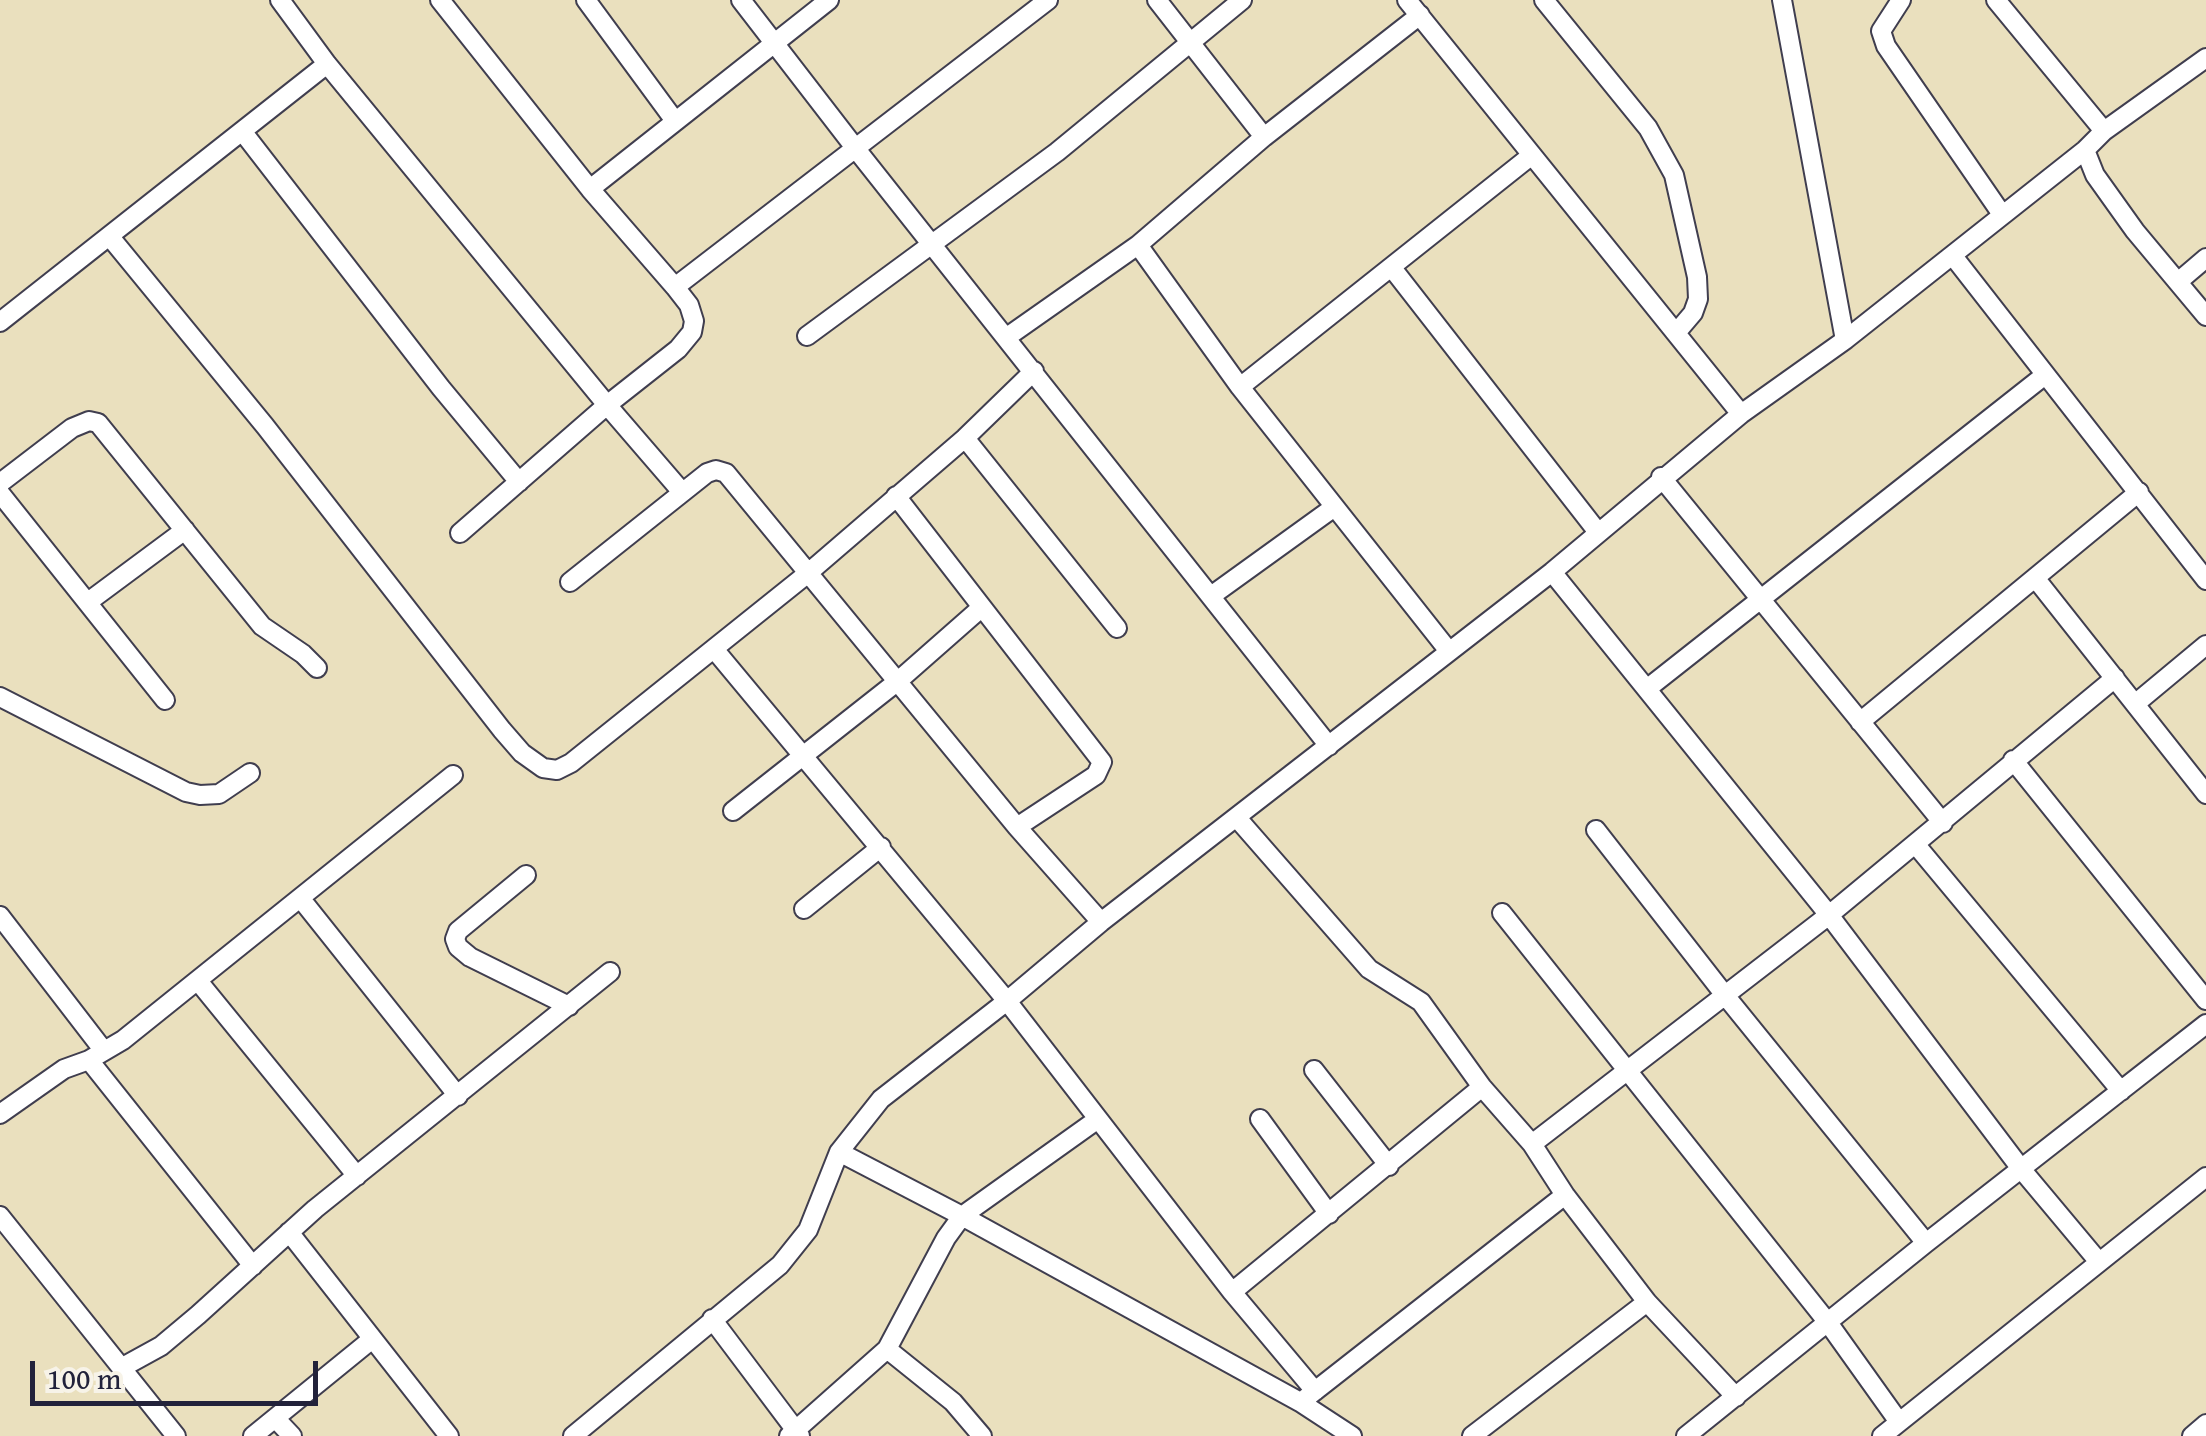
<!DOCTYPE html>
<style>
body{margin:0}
#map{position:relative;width:2206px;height:1436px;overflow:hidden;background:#eae0be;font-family:"Gentium Book Plus",serif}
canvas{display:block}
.scale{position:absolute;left:30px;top:1361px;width:288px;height:45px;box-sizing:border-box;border:5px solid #22223b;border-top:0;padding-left:12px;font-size:30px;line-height:35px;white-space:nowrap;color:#22223b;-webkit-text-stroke:8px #f7f3e8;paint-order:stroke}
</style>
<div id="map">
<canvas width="2206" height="1436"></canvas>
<div class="scale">100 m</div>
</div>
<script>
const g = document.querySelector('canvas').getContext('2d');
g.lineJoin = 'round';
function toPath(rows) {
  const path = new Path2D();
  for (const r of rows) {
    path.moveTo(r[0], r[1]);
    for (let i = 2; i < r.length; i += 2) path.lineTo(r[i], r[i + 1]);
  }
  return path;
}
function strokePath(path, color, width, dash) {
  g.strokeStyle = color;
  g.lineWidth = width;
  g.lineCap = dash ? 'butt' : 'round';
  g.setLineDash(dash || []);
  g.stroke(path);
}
const street = toPath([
 [280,0,327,64,607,405,682,492],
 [440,0,590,189,675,287,689,305,694,321,692,332,678,349,607,405,460,533],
 [586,0,675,121],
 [741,0,856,149,1329,746],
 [1157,0,1264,137],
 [1407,0,1741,414],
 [1544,0,1648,128,1674,175,1697,277,1698,299,1693,313,1676,333],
 [1782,0,1845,340],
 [1901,0,1881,31,1886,46,2001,213],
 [1996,0,2104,131],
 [242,131,441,388,519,482],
 [2085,150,2095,175,2135,231,2206,316],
 [590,189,829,0],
 [110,237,265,426,502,730,522,753,543,768,557,770,571,763,807,574,965,438,1034,371],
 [1138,245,1240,387,1448,650],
 [1953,256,2206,580],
 [1392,268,1597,531],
 [2179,281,2206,258],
 [675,287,1048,0],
 [0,322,327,64],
 [807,336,1057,152,1242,0],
 [1007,337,1138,245,1264,137,1420,15],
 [1240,387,1532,155],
 [965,438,1117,628],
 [1661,477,1943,823],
 [0,483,72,428,89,421,98,423,262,626,303,654,317,668],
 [0,493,165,700],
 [896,496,1102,762,1096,775,1017,827],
 [1552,572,1829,915,2022,1170,2099,1262],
 [2036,579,2206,794],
 [570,582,707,473,716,470,726,473,1017,827,1101,922],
 [1211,596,1333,508],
 [88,602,185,530],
 [714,649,1007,1001,1232,1292,1315,1391],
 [1648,688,2045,375],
 [0,697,186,792,200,795,219,794,250,773],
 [2135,704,2206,645],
 [1860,722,2139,492],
 [2013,760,2206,1000],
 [733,811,898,681,981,608],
 [1237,818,1369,969,1421,1002,1482,1087,1532,1144,1565,1195,1647,1302,1736,1397],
 [1596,830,1724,994,1926,1243],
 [1916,845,2121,1091],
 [526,875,458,931,455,939,458,947,470,957,569,1006],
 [301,899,458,1096],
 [804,909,881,847],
 [1502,913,1829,1324,1899,1422],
 [0,916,104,1051],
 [198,981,357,1176],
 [89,1060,253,1266],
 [1314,1070,1389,1166],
 [0,1114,64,1069,89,1060,123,1040,453,775],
 [1260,1119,1329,1214],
 [1532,1144,1829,915,2115,678],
 [839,1152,962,1216,1300,1402,1352,1436],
 [0,1216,176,1436],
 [289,1232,449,1436],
 [1232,1292,1482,1087],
 [712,1319,800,1436],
 [887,1349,953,1402,982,1436],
 [121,1368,161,1346,198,1315,315,1209,610,972],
 [1306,1398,1565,1195],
 [275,1418,292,1436],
 [253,1436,371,1340],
 [573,1436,780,1265,808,1230,839,1152,881,1099,1007,1001,1101,922,1552,572,1741,414,1845,340,2085,150,2104,131,2206,58],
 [789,1436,887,1349,946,1238,962,1216,1098,1119],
 [1472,1436,1647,1302],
 [1686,1436,1926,1243,2206,1024],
 [1882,1436,2206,1177],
 [2192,1436,2206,1424]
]);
strokePath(street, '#403e4f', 22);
strokePath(street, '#fff', 18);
</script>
